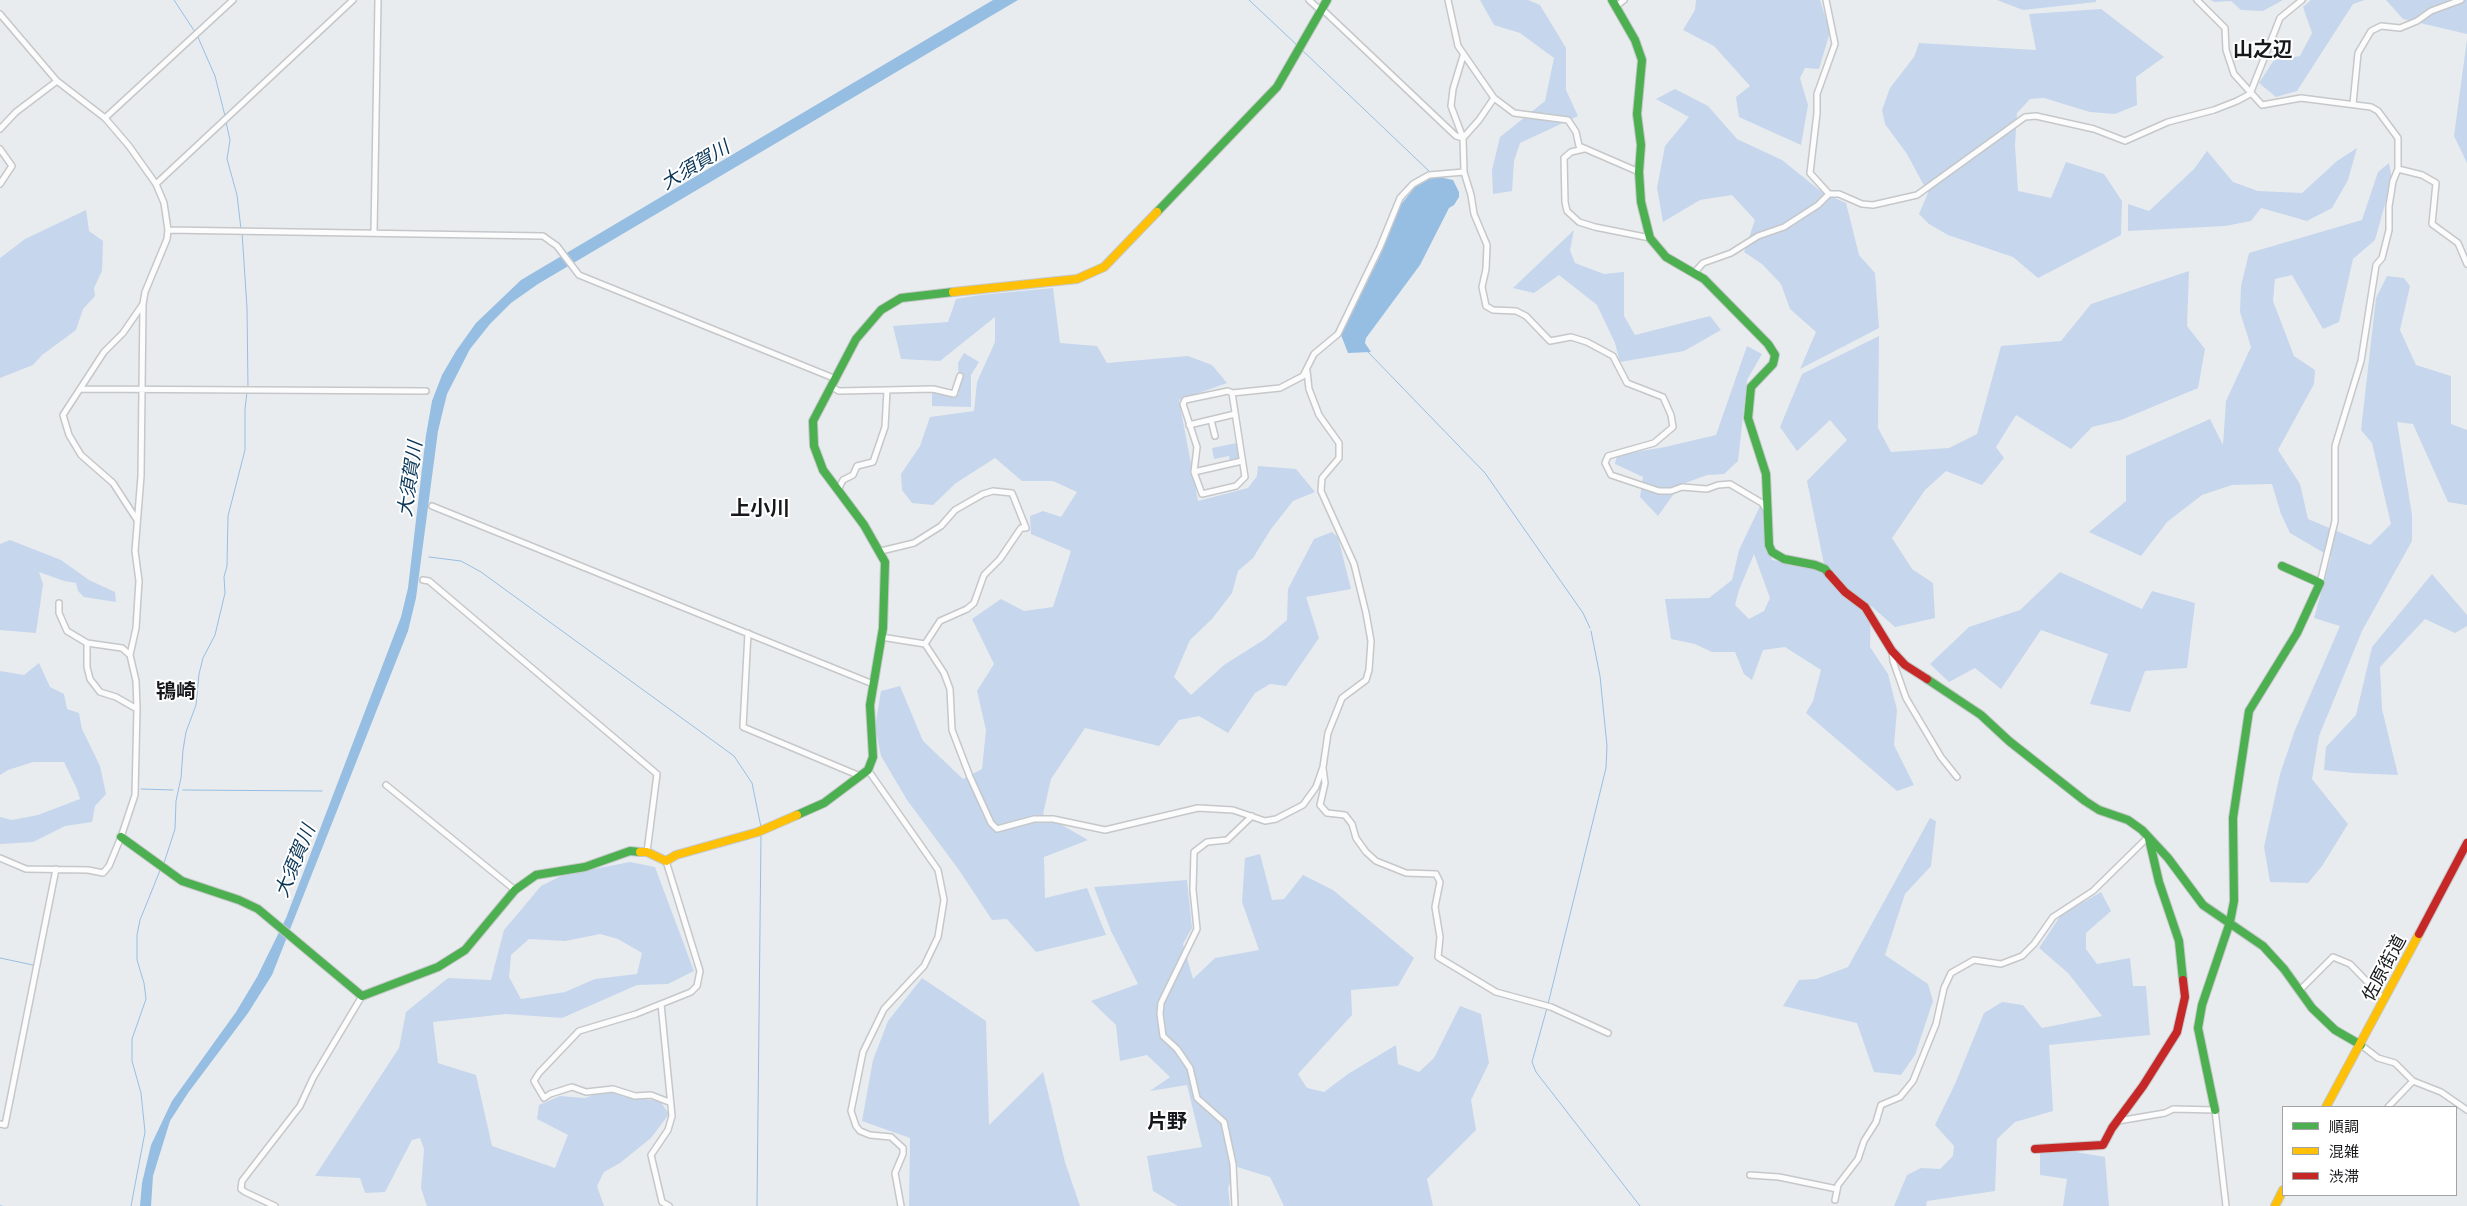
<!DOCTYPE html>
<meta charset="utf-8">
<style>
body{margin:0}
#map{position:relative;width:2467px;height:1206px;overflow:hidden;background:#e9ecef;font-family:"Exo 2","Noto Sans JP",sans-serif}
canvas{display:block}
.legend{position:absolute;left:2282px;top:1106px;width:175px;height:90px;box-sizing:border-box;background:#fff;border:1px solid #a2a3a4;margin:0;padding:6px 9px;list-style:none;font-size:15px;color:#17181b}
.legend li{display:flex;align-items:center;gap:10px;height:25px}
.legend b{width:25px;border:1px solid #a2a3a4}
</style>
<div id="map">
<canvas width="2467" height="1206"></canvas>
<ul class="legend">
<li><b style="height:6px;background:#4caf50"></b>順調</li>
<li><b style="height:6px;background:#ffc107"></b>混雑</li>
<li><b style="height:6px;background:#c62828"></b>渋滞</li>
</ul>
</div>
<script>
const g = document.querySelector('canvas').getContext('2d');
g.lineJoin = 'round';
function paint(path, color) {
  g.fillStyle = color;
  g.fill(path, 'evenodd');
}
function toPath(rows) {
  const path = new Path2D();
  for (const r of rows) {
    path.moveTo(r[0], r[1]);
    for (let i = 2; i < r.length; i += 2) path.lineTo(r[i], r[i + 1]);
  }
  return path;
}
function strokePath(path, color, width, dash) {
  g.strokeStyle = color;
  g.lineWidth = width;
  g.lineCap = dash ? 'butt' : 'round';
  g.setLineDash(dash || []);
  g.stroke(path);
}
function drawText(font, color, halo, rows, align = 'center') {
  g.font = font + ' "Exo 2","Noto Sans JP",sans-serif';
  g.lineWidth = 4;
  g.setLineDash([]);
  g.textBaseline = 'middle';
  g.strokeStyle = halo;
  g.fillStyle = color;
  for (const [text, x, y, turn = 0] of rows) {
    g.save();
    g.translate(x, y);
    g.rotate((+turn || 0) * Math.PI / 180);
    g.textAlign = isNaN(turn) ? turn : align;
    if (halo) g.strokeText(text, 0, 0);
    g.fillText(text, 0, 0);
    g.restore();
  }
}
paint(toPath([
 [1480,0,1528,0,1540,5,1566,48,1566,90,1578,116,1520,143,1514,161,1512,191,1493,194,1492,170,1500,137,1545,101,1554,58,1520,33,1494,25],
 [1696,0,1820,0,1830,32,1819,69,1805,68,1800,78,1808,105,1801,145,1739,117,1736,97,1750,86,1714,46,1683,30,1695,10],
 [1997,0,2096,0,2096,2,2023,10],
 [2210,0,2283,0,2263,11,2241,10,2231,1,2215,2],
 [2311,0,2365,0,2353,4,2297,91,2276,97,2259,83,2274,60,2300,56,2312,33,2303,7],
 [2386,0,2467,0,2467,34,2403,19],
 [2101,9,2164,57,2136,77,2137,105,2115,114,2090,112,2044,98,2030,99,2017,113,2015,146,2018,191,2051,198,2066,162,2104,174,2122,201,2121,235,2038,278,2013,257,1948,235,1929,224,1919,214,1928,193,1907,154,1885,124,1882,110,1890,88,1914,57,1919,43,2036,50,2029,14],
 [2467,39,2467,163,2454,136],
 [1675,89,1708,106,1737,139,1782,160,1823,193,1846,203,1859,255,1875,273,1879,328,1800,369,1816,332,1790,309,1781,284,1762,264,1744,252,1755,220,1732,195,1700,200,1663,222,1657,188,1665,146,1689,117,1656,99],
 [2357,148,2348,180,2332,208,2307,221,2261,208,2251,221,2225,226,2128,231,2128,204,2149,211,2194,169,2207,151,2233,182,2258,191,2302,193,2337,161],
 [2389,163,2392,179,2375,240,2353,259,2339,322,2323,329,2292,275,2275,279,2273,301,2294,356,2315,370,2314,384,2278,450,2300,484,2308,519,2370,545,2391,524,2372,443,2361,430,2376,298,2387,276,2404,278,2410,286,2400,330,2416,365,2451,376,2451,424,2467,430,2467,505,2448,502,2413,424,2397,422,2412,515,2412,541,2362,631,2319,736,2312,779,2348,824,2322,866,2308,883,2270,882,2264,847,2280,774,2295,730,2340,626,2314,618,2331,557,2290,533,2281,514,2272,484,2232,485,2202,495,2167,522,2141,556,2089,532,2126,501,2126,456,2210,419,2223,445,2226,401,2251,347,2240,312,2241,286,2249,253,2362,220,2378,172],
 [86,210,89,231,103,241,102,271,94,288,95,296,83,309,76,330,42,355,33,365,0,378,0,258,25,239],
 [1574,230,1570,250,1575,263,1604,274,1624,272,1624,316,1635,335,1710,316,1721,330,1684,351,1620,362,1615,343,1597,305,1559,275,1534,293,1513,288],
 [2189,271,2187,326,2205,349,2198,388,2121,420,2092,427,2071,449,2016,415,1996,447,2004,458,1982,485,1946,471,1925,490,1892,538,1912,569,1933,583,1935,618,1895,627,1871,606,1870,647,1888,674,1897,710,1894,745,1914,785,1897,791,1806,713,1813,701,1821,670,1785,647,1763,650,1752,680,1744,674,1735,652,1712,652,1695,644,1671,639,1665,599,1709,598,1732,580,1739,550,1762,502,1772,560,1825,569,1807,481,1847,440,1830,420,1797,451,1780,427,1802,374,1879,336,1878,428,1891,452,1949,448,1977,434,2001,346,2061,341,2091,304],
 [1754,554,1770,598,1764,611,1749,619,1735,605,1739,590],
 [1053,288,1060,343,1097,346,1107,363,1188,356,1212,365,1227,383,1179,400,1198,501,1248,488,1257,476,1258,466,1296,469,1315,492,1293,501,1271,529,1253,558,1238,571,1232,593,1212,619,1190,640,1174,677,1191,695,1224,665,1265,639,1287,620,1288,589,1314,539,1332,532,1338,537,1351,589,1306,597,1319,638,1286,686,1270,684,1255,693,1228,733,1199,716,1179,720,1159,746,1085,728,1051,779,1043,814,1088,840,1044,857,1045,898,1087,888,1106,935,1036,952,1007,919,992,920,959,870,907,800,881,756,875,727,881,691,900,686,923,741,963,779,982,769,986,730,977,691,994,664,972,619,1001,599,1024,611,1053,607,1071,551,1031,534,1030,516,1043,511,1061,517,1077,492,1053,481,1022,481,995,458,956,483,933,505,912,503,902,490,901,474,920,446,930,417,974,411,977,382,995,342,995,317,940,361,901,359,893,326,948,322,956,299,980,295],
 [1747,346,1762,354,1747,380,1738,461,1724,474,1707,475,1680,485,1658,516,1640,497,1643,477,1615,464,1617,455,1665,447,1716,435],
 [964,353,979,362,971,375,971,407,932,406,932,393,959,394,958,363],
 [1237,443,1240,459,1230,461,1229,456,1214,459,1212,448],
 [10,540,61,560,89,580,115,592,116,602,84,597,78,591,76,583,64,581,39,572,43,584,36,633,0,630,0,544],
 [2060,572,2142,609,2152,591,2195,603,2187,668,2145,671,2130,712,2090,704,2108,654,2041,630,2001,689,1975,668,1949,682,1930,664,1969,627,2020,610],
 [2432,574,2467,615,2467,626,2455,633,2425,619,2380,667,2382,709,2398,775,2353,773,2324,770,2326,747,2356,715,2372,647],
 [39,663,50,687,64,694,67,709,79,713,82,729,100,766,106,794,95,806,92,822,65,826,33,842,0,844,0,817,12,820,38,815,80,799,77,789,64,762,33,762,8,770,0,775,0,671,24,675],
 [1930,818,1936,821,1931,866,1905,894,1885,955,1928,984,1933,1001,1915,1055,1901,1075,1874,1072,1857,1023,1783,1006,1799,980,1816,979,1848,967],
 [1260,854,1272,900,1284,899,1303,875,1333,890,1414,958,1398,986,1351,990,1352,1015,1298,1074,1307,1088,1324,1092,1348,1074,1396,1045,1398,1064,1419,1072,1434,1058,1460,1006,1481,1014,1489,1063,1471,1100,1476,1130,1427,1179,1433,1206,1284,1206,1270,1177,1237,1167,1228,1188,1230,1206,1178,1206,1153,1191,1147,1156,1202,1147,1187,1085,1150,1091,1170,1077,1147,1055,1120,1061,1116,1025,1091,1001,1138,984,1111,931,1094,887,1187,880,1192,928,1183,944,1193,979,1215,958,1259,950,1242,902,1245,858],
 [630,862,655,867,694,971,668,984,637,985,562,1018,506,1014,433,1022,438,1063,476,1075,492,1146,555,1168,568,1135,537,1119,539,1105,560,1096,585,1098,601,1092,619,1093,635,1098,660,1101,669,1114,651,1138,620,1163,604,1172,597,1186,604,1206,427,1206,421,1188,424,1149,420,1138,412,1140,385,1192,365,1193,360,1178,315,1176,399,1048,406,1012,448,978,491,980,504,930,541,886,563,875],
 [600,934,618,939,642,953,637,974,595,979,565,992,521,999,509,977,511,955,529,939,565,941],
 [2101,892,2111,911,2086,933,2086,949,2097,964,2130,958,2133,986,2146,986,2150,1035,2049,1045,2053,1111,2015,1122,1997,1139,1995,1191,1927,1201,1926,1206,1894,1206,1907,1175,1921,1168,1940,1169,1953,1156,1954,1146,1935,1125,1955,1084,1984,1013,2002,1002,2023,1005,2042,1028,2102,1016,2068,973,2039,948,2061,915],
 [922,978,986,1021,989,1125,1043,1072,1065,1162,1080,1206,909,1206,910,1138,862,1121,873,1060,888,1021],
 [2064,1150,2105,1157,2109,1206,2063,1206,2067,1179,2040,1175,2040,1153]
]), '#c5d6ed');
paint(toPath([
 [993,0,1018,0,538,284,511,303,490,324,470,349,447,394,438,431,416,598,408,631,272,975,248,1013,188,1093,170,1121,153,1176,151,1206,140,1206,142,1183,151,1145,172,1101,236,1012,257,977,286,918,401,617,408,588,426,435,432,401,442,375,456,351,476,323,521,280],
 [1439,177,1453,180,1459,192,1459,197,1454,205,1449,208,1420,265,1366,338,1365,343,1371,352,1348,353,1341,335,1379,258,1399,207,1415,187,1429,179]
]), '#96bee2');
strokePath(toPath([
 [174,0,195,32],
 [1249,0,1298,46],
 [197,35,215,76,225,116],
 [1303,51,1430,172],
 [226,122,230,140,227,159,237,195,241,229],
 [242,232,247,308,248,388],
 [1368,352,1485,473,1583,613,1590,628],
 [429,557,461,561,481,572,734,756,752,783,761,827],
 [141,789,173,790],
 [183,790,322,791],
 [164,863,175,829,176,801,181,778,183,750,186,732,196,705,199,674,203,658,215,635,225,593,224,577,227,566,228,516,245,450,245,409,247,392],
 [0,958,33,965],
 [1548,1004,1606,768,1607,746,1600,676,1591,631],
 [1547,1008,1532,1062,1536,1072,1640,1206],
 [0,1206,2,1206],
 [131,1206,145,1132,141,1093,132,1061,132,1039,146,999,144,983,137,960,137,935,140,920,161,868],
 [757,1206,761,834]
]), '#96bee2', 1);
const street = toPath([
 [1309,0,1320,10],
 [1448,0,1458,46,1494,98,1514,113,1568,120,1576,132,1579,146,1639,172],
 [1826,0,1835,44,1817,94,1817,113,1810,173,1829,194,1839,194,1862,204,1873,205,1917,195,2025,117,2036,116,2094,129,2125,141,2168,122,2214,110,2237,101,2250,94,2280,18,2302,0],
 [2197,0,2225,28,2226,50,2234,74,2262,105,2301,98,2371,107,2378,111,2398,138,2398,169,2393,181,2389,206,2389,230,2382,258,2376,265,2361,361,2335,446,2335,521,2320,583],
 [1615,7,1624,0],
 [1322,9,1456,136,1463,138],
 [0,14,57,81,105,118,129,146,156,184,164,203,168,230,167,239,145,292,143,304,141,476,135,551,139,581,136,628,130,655,136,681,137,708,135,795,121,837,109,866,103,873,88,870,26,869,0,858],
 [1463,56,1453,89,1451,106,1463,138,1464,172,1471,195,1474,214,1487,245,1486,269,1482,287,1486,306,1493,310,1516,311,1526,316,1550,341,1571,337,1587,342,1613,356,1627,383,1663,397,1671,415,1673,427,1654,443,1608,456,1605,463,1611,475,1659,491,1671,491,1682,487,1707,489,1718,485,1730,484,1762,503,1766,509],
 [2353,104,2358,53,2371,31,2381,26,2400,28,2417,21,2431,11,2461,0],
 [105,118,233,0],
 [0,129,16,112,57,81],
 [1463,138,1479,120,1494,98],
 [0,149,12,166,0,184],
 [1584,149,1571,152,1564,158,1565,202,1567,211,1579,222,1595,227,1650,238],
 [2398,169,2422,175,2436,183,2432,224,2458,243,2467,264],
 [156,184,353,0],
 [168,230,543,236,557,246,579,275,836,379],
 [374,233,378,0],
 [1694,273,1703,263,1731,253,1758,236,1784,227,1818,205,1829,194],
 [831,387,839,391,933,389,954,394,960,376],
 [80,389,426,391],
 [1232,393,1228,391,1185,400,1183,404,1197,447,1194,472,1202,494,1236,486,1245,477,1232,393,1280,388,1303,376,1314,354,1338,334,1380,247,1400,198,1413,184,1429,175,1464,172],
 [1211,420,1215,436],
 [1189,425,1235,414],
 [1194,472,1242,461],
 [839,488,843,480,853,475,857,466,873,462,885,427,887,390],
 [432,506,873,684],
 [137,520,113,483,81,455,69,435,63,415,104,352,123,333,143,304],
 [881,551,914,543,941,526,955,510,983,494,993,491,1012,493,1026,528,1021,528,1000,559,984,575,974,603,967,609,940,621,925,644],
 [423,580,429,581,657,774,647,852],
 [59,603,59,613,67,631,87,643,122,648,130,655],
 [748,633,743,727,860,776],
 [881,637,925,644,944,673,950,689,952,730,970,777,991,823,997,829,1034,819,1053,819,1105,830,1198,808,1233,810,1265,821,1276,819,1303,805,1316,787,1323,767,1328,733,1342,698,1366,680,1369,670,1371,641,1366,613,1354,564,1321,491,1322,478,1339,458,1339,443,1319,415,1309,389,1307,371],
 [87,643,87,667,90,679,100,692,116,697,137,709],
 [1892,651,1893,661,1906,698,1941,757,1957,777],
 [1323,768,1325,783,1320,805,1327,813,1345,815,1352,824,1356,838,1366,852,1376,861,1406,873,1436,874,1440,882,1435,907,1440,937,1438,957,1496,992,1551,1007,1608,1033],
 [868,770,938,870,944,900,938,937,924,966,884,1009,863,1052,851,1111,856,1126,860,1131,870,1135,891,1137,903,1148,903,1154,895,1173,901,1206],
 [386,785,515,890],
 [666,861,700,971,697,986,691,992,636,1014,579,1031,539,1073,534,1081,544,1098,550,1094,572,1087,586,1092,613,1089,635,1096,651,1095,669,1102],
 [2299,991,2333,957,2350,964,2383,998],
 [661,1004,672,1116,668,1130,651,1155,662,1202,669,1206],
 [2361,1045,2378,1058,2395,1063,2413,1081,2441,1092,2467,1110],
 [2388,1107,2413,1081],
 [2118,1121,2165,1113,2173,1109,2215,1110,2226,1206],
 [0,1124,5,1125,56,869],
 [1750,1175,1779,1177,1837,1189],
 [1835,1200,1838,1185,1858,1159,1864,1141,1876,1122,1881,1105,1900,1097,1913,1081,1936,1024,1944,988,1951,973,1974,960,2001,964,2022,956,2034,944,2053,917,2093,891,2148,837],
 [275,1206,245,1192,241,1189,242,1181,300,1106,313,1078,362,996],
 [1235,1206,1233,1164,1224,1122,1197,1098,1190,1068,1177,1049,1163,1036,1160,1014,1161,1003,1197,929,1193,890,1194,852,1207,842,1227,840,1252,816]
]);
const fast = toPath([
 [1612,0,1635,40,1642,60,1637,114,1641,145,1639,172,1641,202,1650,238,1666,257,1704,279,1768,344,1775,355,1773,364,1751,387,1748,418,1766,474,1769,545,1772,552,1784,559,1815,565,1825,569,1829,574],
 [1157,212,1277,87,1327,0],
 [1927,679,1981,715,2009,741,2085,801,2099,810,2128,820,2142,830,2168,858,2203,905,2263,946,2284,969,2312,1008,2335,1030,2361,1045],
 [797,815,824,803,868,770,873,757,870,705,883,628,885,562,864,525,823,470,814,446,813,421,856,339,881,310,901,298,953,292],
 [121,837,182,881,239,900,258,909,362,996,438,967,465,950,515,890,536,875,585,867,630,851,640,852],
 [2149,839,2159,882,2179,941,2183,980],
 [2215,1110,2198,1028,2202,1005,2230,922,2234,901,2233,818,2249,711,2297,633,2320,583,2282,566]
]);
const slow = toPath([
 [953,292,1077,279,1104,267,1157,212],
 [640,852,647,852,666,861,676,855,758,832,797,815],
 [2326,1107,2419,934],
 [2275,1206,2283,1190]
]);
const jam = toPath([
 [1829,574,1845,592,1865,607,1892,651,1905,665,1927,679],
 [2419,934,2467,843],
 [2035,1149,2103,1145,2112,1128,2143,1086,2177,1032,2185,997,2183,980]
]);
strokePath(street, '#c5c7c9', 8);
strokePath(fast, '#c5c7c9', 10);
strokePath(slow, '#c5c7c9', 10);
strokePath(jam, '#c5c7c9', 10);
strokePath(street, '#fcfcfd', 5);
strokePath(fast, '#4caf50', 8);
strokePath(slow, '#ffc107', 8);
strokePath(jam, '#c62828', 8);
drawText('18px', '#17181b', '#fff', [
 ["佐原街道",2384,968,-62]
]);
drawText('italic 19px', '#093556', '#fff', [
 ["大須賀川",695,165,-31],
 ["大須賀川",410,479,-82],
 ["大須賀川",295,861,-68]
]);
drawText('bold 20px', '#17181b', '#fff', [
 ["山之辺",2263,49],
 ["上小川",760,508],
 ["鴇崎",176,691],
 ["片野",1167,1121]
]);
</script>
